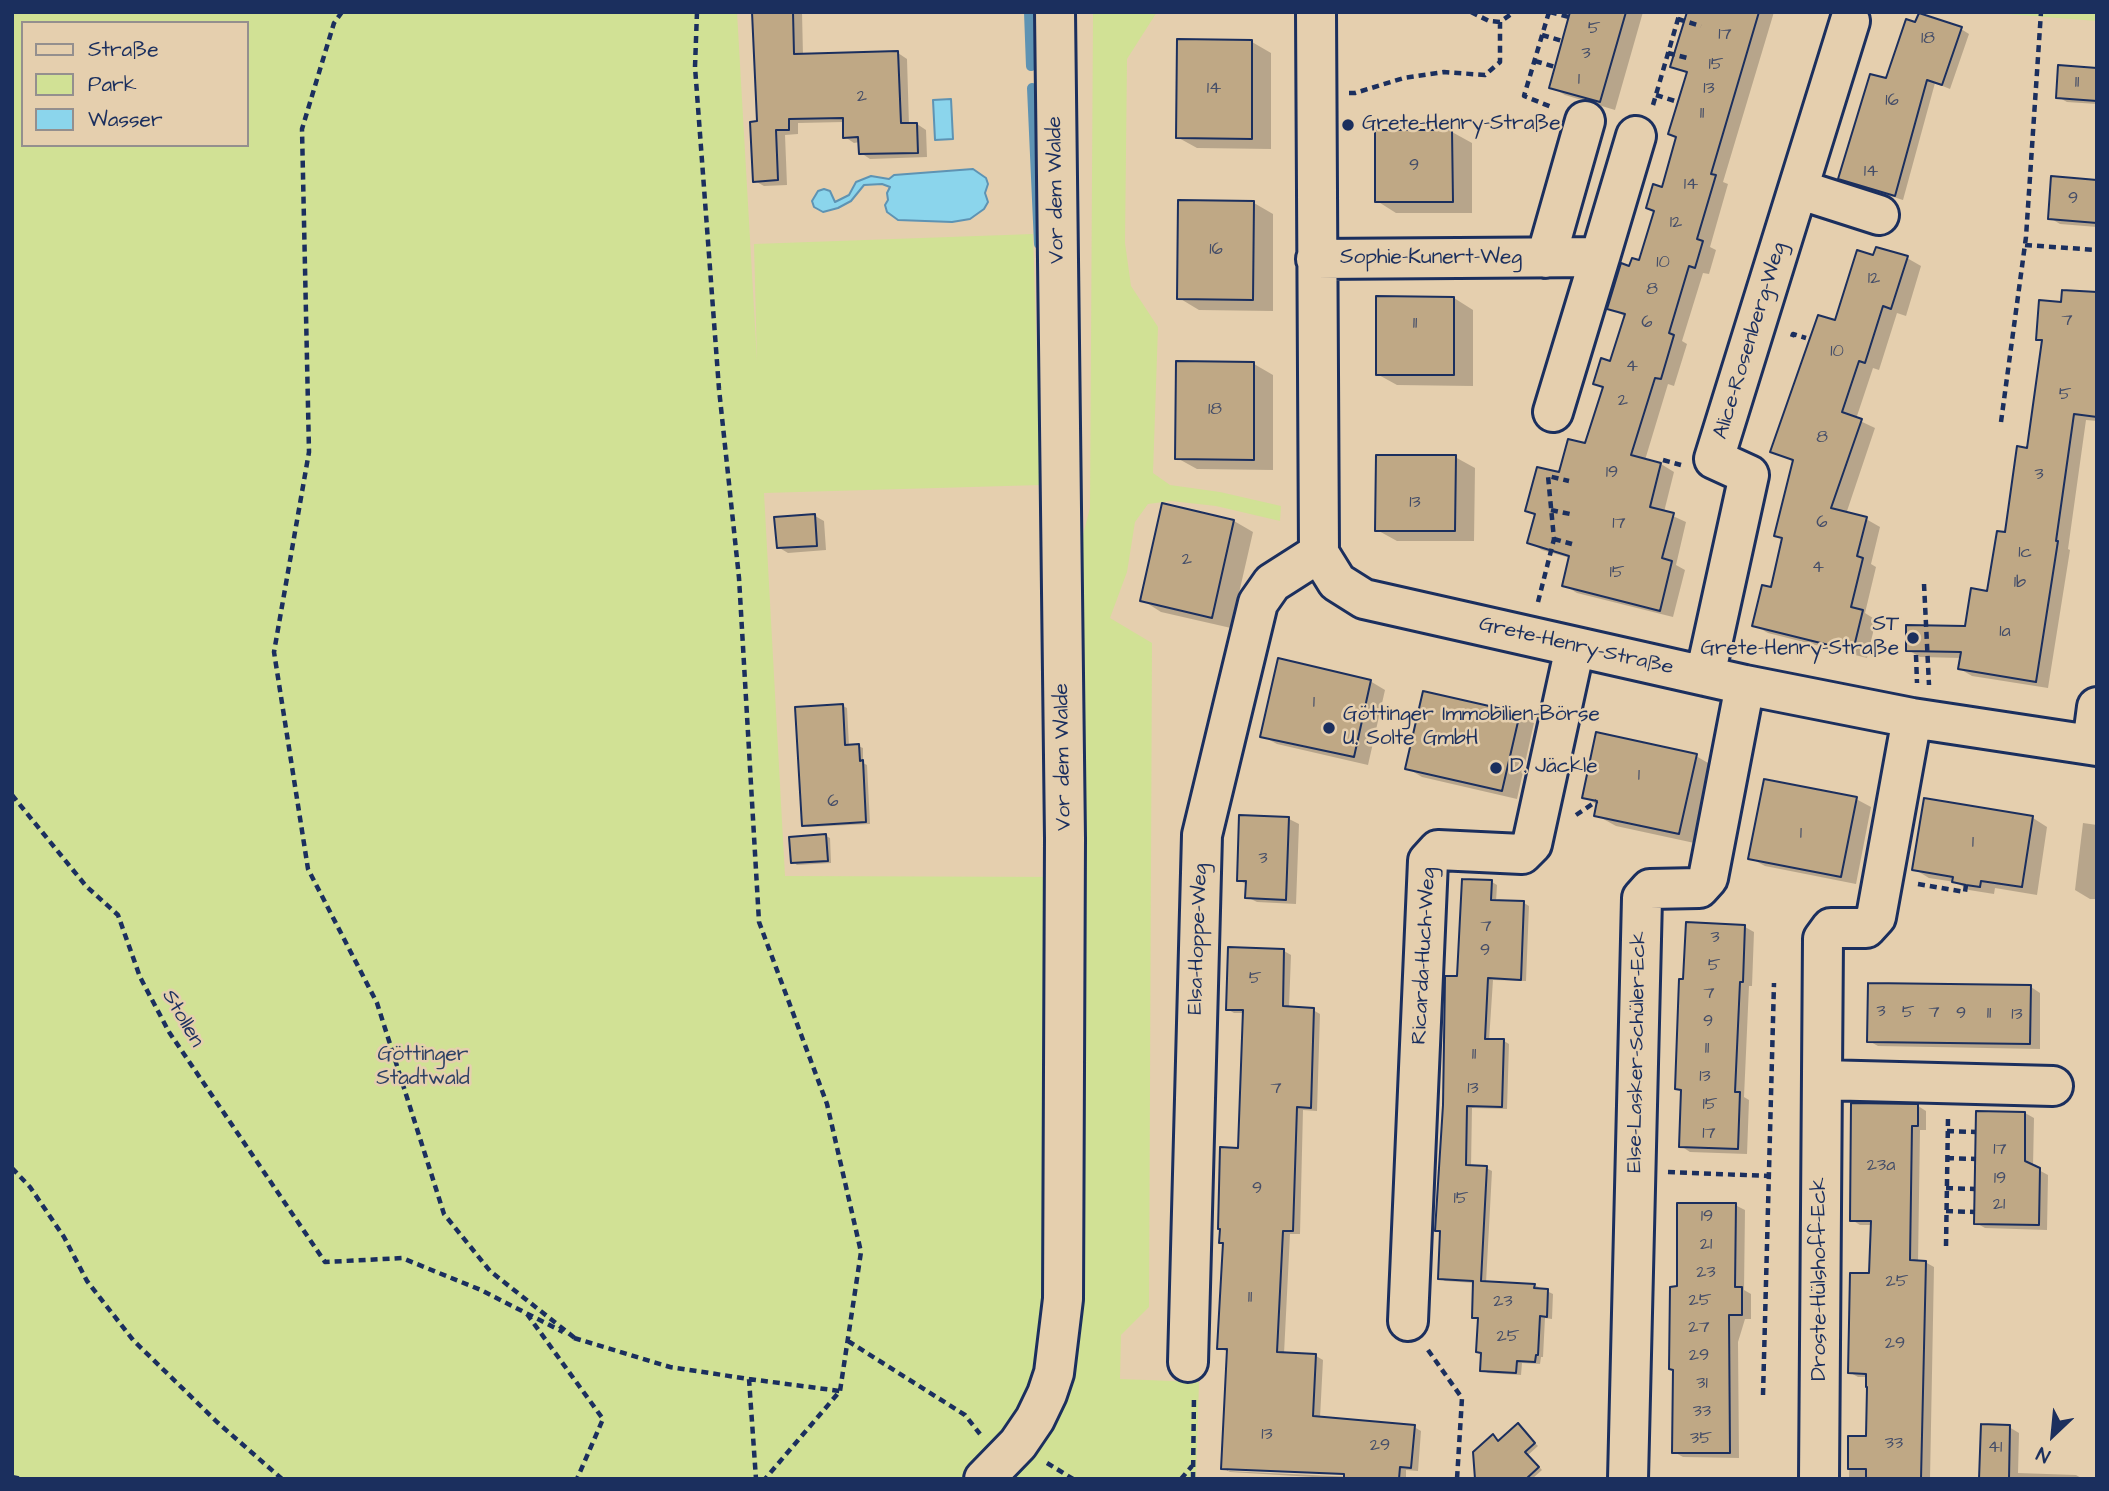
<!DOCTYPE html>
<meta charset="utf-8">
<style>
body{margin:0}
#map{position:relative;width:2109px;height:1491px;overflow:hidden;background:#e5cfae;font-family:"Architects Daughter",sans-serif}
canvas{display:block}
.frame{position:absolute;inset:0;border:14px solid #1b2f5e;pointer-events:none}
.legend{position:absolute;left:21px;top:21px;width:228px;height:126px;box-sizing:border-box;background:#e5cfae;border:2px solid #948f8e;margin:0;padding:9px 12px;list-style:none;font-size:21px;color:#1b2f5e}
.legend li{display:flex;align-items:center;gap:14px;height:35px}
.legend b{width:35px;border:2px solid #948f8e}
.north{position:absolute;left:2018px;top:1400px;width:70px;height:70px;-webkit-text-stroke:5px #e5cfae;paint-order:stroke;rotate:206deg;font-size:19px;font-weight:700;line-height:28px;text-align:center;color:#1b2f5e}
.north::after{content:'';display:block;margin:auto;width:24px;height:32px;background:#1b2f5e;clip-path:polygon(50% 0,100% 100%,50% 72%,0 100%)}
</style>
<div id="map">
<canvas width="2109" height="1491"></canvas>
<div class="frame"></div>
<ul class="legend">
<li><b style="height:9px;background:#e5cfae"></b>Straße</li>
<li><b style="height:19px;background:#d1e195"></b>Park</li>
<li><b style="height:19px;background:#8bd5ec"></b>Wasser</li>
</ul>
<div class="north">N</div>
</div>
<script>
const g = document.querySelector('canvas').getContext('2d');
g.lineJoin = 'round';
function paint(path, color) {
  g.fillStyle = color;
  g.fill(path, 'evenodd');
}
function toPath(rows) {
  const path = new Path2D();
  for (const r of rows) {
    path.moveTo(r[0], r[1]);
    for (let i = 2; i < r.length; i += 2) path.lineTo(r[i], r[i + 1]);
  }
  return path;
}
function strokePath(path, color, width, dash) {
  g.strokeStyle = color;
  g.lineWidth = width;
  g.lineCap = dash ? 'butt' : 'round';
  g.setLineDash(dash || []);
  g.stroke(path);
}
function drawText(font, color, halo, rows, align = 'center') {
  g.font = font + ' "Architects Daughter",sans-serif';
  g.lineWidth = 5;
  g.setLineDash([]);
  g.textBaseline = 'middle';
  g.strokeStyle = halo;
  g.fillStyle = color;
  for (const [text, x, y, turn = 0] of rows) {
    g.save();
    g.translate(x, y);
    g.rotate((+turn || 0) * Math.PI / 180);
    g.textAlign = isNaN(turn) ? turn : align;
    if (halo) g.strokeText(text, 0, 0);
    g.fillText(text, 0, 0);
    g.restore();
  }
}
paint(toPath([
 [12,12,737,12,757,361,754,244,1033,234,1041,485,764,493,785,876,1070,877,1075,565,1090,508,1093,12,1157,12,1127,59,1125,243,1131,286,1158,327,1153,473,1170,485,1220,492,1281,506,1280,521,1216,506,1171,501,1148,504,1135,522,1127,572,1110,618,1152,643,1149,1307,1121,1335,1120,1379,1199,1382,1196,1479,12,1479],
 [23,23,247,23,247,145,23,145],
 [1999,12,2097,12,2097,21,2007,14]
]), '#d1e195');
const water = toPath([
 [951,99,953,139,935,140,933,100,951,99],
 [973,169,986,178,988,184,985,193,988,202,984,209,970,219,952,222,898,220,887,212,885,205,888,200,887,193,890,187,882,184,864,185,851,201,838,208,823,212,814,207,812,201,818,191,824,189,830,191,835,202,849,195,856,182,871,176,889,179,894,175,973,169]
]);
paint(water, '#8bd5ec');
strokePath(water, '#5e93b3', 2);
paint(toPath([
 [754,12,802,12,803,56,898,53,907,59,909,125,917,124,926,130,927,157,870,159,861,153,860,142,854,143,845,137,844,122,798,123,798,134,785,135,787,185,764,186,755,181,759,123],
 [1572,12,1643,12,1615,110,1565,95,1551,87],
 [1696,12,1774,12,1723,182,1728,184,1710,247,1716,250,1709,274,1703,273,1682,341,1687,344,1674,386,1668,384,1645,460,1661,464,1674,472,1664,512,1686,522,1676,565,1685,570,1673,617,1577,593,1564,585,1570,558,1542,550,1529,542,1536,516,1527,510,1587,445,1604,389,1595,383,1611,363,1626,317,1609,308,1630,268,1640,262,1656,212,1648,208,1663,189,1678,138,1688,74,1672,66],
 [1961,29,1969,34,1950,89,1935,83,1903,200,1849,183,1840,178,1887,81],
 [1252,42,1271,53,1271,149,1197,148,1177,137],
 [2097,70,2097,104,2067,102,2058,97],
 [1452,132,1472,143,1472,213,1396,213,1377,201],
 [2097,181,2097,227,2060,224,2050,218],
 [1254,203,1273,214,1273,311,1199,310,1179,298],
 [1877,249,1907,258,1921,266,1906,316,1897,313,1879,370,1873,368,1856,419,1875,428,1846,514,1866,519,1880,527,1871,564,1876,567,1865,613,1876,620,1867,658,1768,633,1754,625,1772,589,1784,539,1776,535,1795,462,1772,451,1836,322,1875,257],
 [1454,298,1473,310,1473,386,1397,385,1377,374],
 [2038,339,2073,348,2097,371,2097,421,2086,420,2068,549,2070,550,2048,688,1972,676,1960,669,1962,658,1920,657,1908,650,1967,628,1989,593,2029,450,2043,342],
 [1254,364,1273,375,1273,470,1197,469,1177,458],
 [1455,457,1475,468,1474,541,1397,541,1377,530],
 [815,516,824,521,826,550,788,553,778,547],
 [1234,521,1253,532,1231,628,1161,612,1142,600],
 [1370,681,1385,690,1368,765,1277,744,1262,736],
 [843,706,847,708,849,746,858,746,863,748,863,763,867,765,870,824,808,827,804,825],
 [1519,715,1534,723,1517,799,1422,777,1407,768],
 [1696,756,1715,767,1699,844,1616,826,1596,815,1598,805,1584,797],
 [1856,799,1871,807,1856,884,1765,866,1750,858],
 [1241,817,1289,819,1299,824,1296,904,1257,902,1247,897,1247,885,1239,880],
 [2033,818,2047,827,2037,895,1995,888,1994,894,1969,890,1955,882,1929,878,1914,869],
 [2083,823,2097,825,2097,899,2090,899,2075,890],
 [826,836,830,838,831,863,797,865,793,862],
 [1492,882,1497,885,1496,902,1524,903,1529,906,1526,981,1493,980,1489,1041,1504,1041,1509,1044,1507,1109,1472,1108,1471,1167,1486,1168,1492,1171,1486,1283,1534,1285,1553,1294,1552,1319,1545,1318,1543,1357,1541,1357,1540,1364,1522,1363,1521,1375,1488,1373,1482,1370,1483,1354,1478,1351,1480,1320,1474,1317,1475,1283,1445,1281,1440,1278,1442,1233,1437,1230,1458,977],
 [1745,927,1754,932,1752,986,1749,986,1744,1097,1749,1100,1747,1154,1690,1152,1681,1146,1683,1092,1677,1088],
 [1229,949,1284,951,1291,955,1289,1008,1313,1010,1320,1014,1317,1111,1303,1110,1300,1234,1290,1234,1284,1354,1316,1356,1323,1360,1320,1418,1414,1427,1421,1431,1418,1471,1406,1470,1406,1479,1346,1479,1230,1472,1228,1471,1353,1477,1353,1473,1228,1467,1228,1471,1223,1468,1228,1352,1219,1348,1240,1150,1244,1013,1234,1013,1227,1009],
 [2031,987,2040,993,2040,1049,1878,1046,1869,1041],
 [1918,1106,1926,1111,1926,1130,1920,1130,1918,1262,1925,1262,1934,1267,1930,1479,1849,1479,1850,1438,1868,1438,1868,1377,1858,1377,1849,1372,1870,1275,1872,1225,1860,1225,1852,1220],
 [2025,1113,2034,1118,2033,1167,2048,1175,2047,1230,1985,1228,1976,1223],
 [1735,1205,1745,1210,1744,1290,1751,1294,1751,1319,1745,1319,1738,1342,1739,1458,1683,1457,1674,1452,1679,1288],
 [1518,1426,1538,1446,1528,1455,1542,1470,1532,1479,1477,1479,1493,1437,1500,1442],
 [2009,1427,2019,1433,2018,1473,2076,1475,2083,1479,1981,1479]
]), '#0003');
strokePath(toPath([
 [1029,12,1031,66],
 [1032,88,1039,244]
]), '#5e93b3', 10);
const building = toPath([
 [752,12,793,12,794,54,898,51,901,123,917,123,918,153,859,154,858,137,843,138,843,118,789,119,789,130,776,130,778,180,753,182,750,122,757,121,752,12],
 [1570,12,1626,12,1600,102,1549,88,1570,12],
 [1687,12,1759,12,1711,174,1716,175,1697,239,1703,241,1695,268,1689,266,1669,333,1674,335,1661,379,1655,378,1631,455,1661,463,1650,507,1674,513,1662,558,1672,561,1660,611,1562,586,1569,556,1527,543,1535,514,1525,511,1537,467,1559,472,1568,439,1585,443,1603,387,1593,384,1601,358,1610,361,1625,314,1607,309,1621,263,1629,266,1632,258,1639,260,1654,211,1646,208,1653,184,1662,187,1676,137,1668,134,1687,72,1670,67,1687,12],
 [1919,13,1962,27,1942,85,1927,80,1895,196,1838,179,1870,74,1886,78,1906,19,1915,22,1919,13],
 [1177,39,1252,40,1252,139,1176,138,1177,39],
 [2058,65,2097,68,2097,101,2056,98,2058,65],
 [1375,130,1452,130,1453,202,1375,202,1375,130],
 [2051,176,2097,180,2097,223,2048,219,2051,176],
 [1178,200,1254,201,1253,300,1177,299,1178,200],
 [1876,247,1908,256,1891,309,1883,306,1865,363,1859,361,1842,412,1862,419,1831,508,1867,517,1857,556,1863,558,1851,607,1863,610,1853,651,1752,626,1762,585,1771,587,1782,538,1774,536,1793,460,1770,452,1818,315,1835,320,1857,250,1873,255,1876,247],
 [2062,290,2097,292,2097,417,2074,414,2056,541,2058,541,2036,682,1958,669,1961,652,1906,651,1906,625,1965,626,1971,588,1987,591,1997,531,2005,532,2017,446,2027,448,2042,340,2036,340,2039,300,2061,302,2062,290],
 [1376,296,1454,297,1454,375,1376,375,1376,296],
 [1176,361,1254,362,1254,460,1175,459,1176,361],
 [1376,455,1456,455,1455,531,1375,531,1376,455],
 [1162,503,1234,520,1212,618,1140,601,1162,503],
 [815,514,817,546,777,548,774,517,815,514],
 [1278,658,1371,680,1354,757,1260,737,1278,658],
 [1423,691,1520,713,1502,791,1405,769,1423,691],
 [843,704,845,745,859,744,860,761,863,760,866,822,802,826,795,707,843,704],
 [1596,732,1697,754,1679,834,1594,816,1597,801,1582,798,1596,732],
 [1764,779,1857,797,1841,877,1748,859,1764,779],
 [1924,798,2033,816,2022,887,1981,881,1980,887,1966,885,1952,882,1953,877,1912,870,1924,798],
 [1239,815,1289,817,1286,900,1245,898,1246,881,1237,881,1239,815],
 [826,834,828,861,791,863,789,837,826,834],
 [1462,879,1492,880,1491,900,1524,901,1521,980,1488,978,1485,1039,1504,1039,1502,1107,1467,1106,1466,1165,1487,1166,1481,1281,1535,1284,1534,1288,1548,1289,1547,1317,1540,1316,1538,1355,1536,1355,1535,1362,1517,1361,1516,1373,1480,1371,1481,1353,1476,1352,1478,1318,1472,1318,1473,1281,1438,1279,1440,1231,1435,1231,1443,1105,1445,978,1445,976,1457,976,1462,879],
 [1686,922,1745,925,1743,982,1740,982,1735,1092,1740,1092,1738,1149,1679,1147,1681,1090,1675,1089,1679,979,1683,979,1686,922],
 [1228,947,1284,949,1283,1006,1314,1008,1311,1108,1297,1107,1293,1231,1283,1231,1277,1352,1316,1354,1313,1416,1415,1425,1411,1468,1400,1467,1399,1479,1344,1479,1344,1474,1221,1469,1227,1349,1217,1349,1223,1243,1219,1243,1220,1229,1218,1229,1220,1147,1238,1148,1243,1010,1226,1010,1228,947],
 [1868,983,2031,985,2030,1044,1867,1042,1868,983],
 [1851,1103,1918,1104,1918,1126,1912,1126,1910,1260,1926,1261,1921,1479,1866,1479,1866,1469,1848,1469,1848,1436,1866,1436,1867,1387,1866,1387,1866,1374,1848,1373,1850,1273,1869,1273,1871,1221,1850,1221,1851,1103],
 [1976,1111,2025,1112,2025,1161,2040,1168,2039,1225,1974,1224,1976,1111],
 [1677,1203,1736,1203,1735,1287,1742,1287,1742,1315,1729,1315,1730,1453,1672,1453,1673,1370,1669,1369,1670,1287,1677,1286,1677,1203],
 [1518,1423,1535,1443,1525,1452,1539,1467,1526,1479,1475,1479,1473,1452,1493,1434,1498,1441,1518,1423],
 [1981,1424,2010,1425,2009,1479,1979,1479,1981,1424]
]);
paint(building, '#bfa885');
strokePath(building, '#1b2f5e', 2);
const minor = toPath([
 [1316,12,1319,553,1337,582,1364,599,1745,685,1912,718,2097,746],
 [1798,189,1879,215],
 [1600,257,1636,136],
 [1546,258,1585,121],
 [1316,259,1600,257,1553,412],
 [1705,676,1749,475,1714,459,1850,21],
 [2092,745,2097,707],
 [1822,1080,2053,1086],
 [1408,1321,1428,861,1438,850,1522,854,1532,844,1575,647],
 [1188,1362,1202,835,1258,603,1272,583,1319,553],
 [984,1479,1018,1444,1035,1419,1047,1394,1054,1373,1063,1299,1065,839,1055,12],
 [1628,1479,1642,898,1650,889,1699,888,1708,878,1745,685],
 [1819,1479,1823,939,1831,928,1866,928,1876,917,1912,718]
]);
strokePath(minor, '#1b2f5e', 44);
strokePath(toPath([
 [342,12,334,23,302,129,309,452,274,652,308,869,377,1003,444,1214,490,1271,576,1339],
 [697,12,695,67,719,389,739,578,759,922,827,1104,861,1252,840,1391],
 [1471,12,1489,21,1500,22],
 [1549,12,1524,96,1554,108],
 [1550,12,1569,17],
 [1678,19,1701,26],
 [1542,35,1562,41],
 [1668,53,1691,59],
 [1535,61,1555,67],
 [1349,93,1355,93,1404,78,1444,72,1485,75,1500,62,1500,22,1514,12],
 [1656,95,1678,102],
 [1653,105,1680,12],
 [2025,245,2097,250],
 [1792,337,1793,334,1806,338],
 [2001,422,2026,237,2041,12],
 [1663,460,1681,465],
 [1551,510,1570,514],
 [1554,539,1572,544],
 [1924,584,1929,685],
 [1538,602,1554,539,1548,476,1569,481],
 [1916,655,1917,683],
 [12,795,86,886,118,915,140,977,169,1032,325,1262,402,1258,481,1290,563,1332],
 [1576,815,1597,801],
 [1918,884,1965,892,1966,885],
 [1947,1131,1976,1132],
 [1947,1158,1976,1159],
 [12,1168,30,1187,64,1237,87,1281,133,1340,217,1422,282,1479],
 [1668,1172,1769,1176],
 [1946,1188,1975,1189],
 [1946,1211,1975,1212],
 [1946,1246,1948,1118],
 [527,1314,603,1419,577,1479],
 [574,1338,670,1367,749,1379,756,1479],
 [848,1341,965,1415,980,1434],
 [1428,1350,1462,1398,1457,1479],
 [749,1379,840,1391,765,1479],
 [1763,1395,1774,983],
 [1047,1463,1073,1479],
 [12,1477,21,1479],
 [1181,1479,1192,1466],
 [1193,1479,1194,1396]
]), '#1b2f5e', 4.5, [7, 5]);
strokePath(minor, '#e5cfae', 38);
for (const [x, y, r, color] of [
 [1348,125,7,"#1b2f5e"],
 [1913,638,7,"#1b2f5e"],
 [1329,728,7,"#1b2f5e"],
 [1496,768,7,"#1b2f5e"]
]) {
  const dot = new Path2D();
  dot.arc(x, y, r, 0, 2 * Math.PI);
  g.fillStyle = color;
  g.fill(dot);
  strokePath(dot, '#e5cfae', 2.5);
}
drawText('18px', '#444d68', null, [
 ["5",1594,29],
 ["17",1725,35],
 ["18",1928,39],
 ["3",1586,54],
 ["15",1716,65],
 ["1",1579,80],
 ["11",2077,83],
 ["14",1214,89],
 ["13",1709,89],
 ["2",862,97],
 ["16",1892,101],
 ["11",1702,114],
 ["9",1414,166],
 ["14",1871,172],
 ["14",1691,185],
 ["9",2073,199],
 ["12",1676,223],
 ["16",1216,250],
 ["10",1663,263],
 ["12",1874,279],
 ["8",1652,290],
 ["7",2067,321],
 ["6",1647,323],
 ["11",1415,324],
 ["10",1837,352],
 ["4",1632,367],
 ["5",2065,395],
 ["2",1623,401],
 ["18",1215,410],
 ["8",1822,438],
 ["19",1612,473],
 ["3",2039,475],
 ["13",1415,503],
 ["6",1822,523],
 ["17",1619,524],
 ["1c",2025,553],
 ["2",1187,560],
 ["4",1818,568],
 ["15",1617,573],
 ["1b",2020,583],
 ["1a",2005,632],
 ["1",1314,703],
 ["1",1639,776],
 ["6",833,802],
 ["1",1801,834],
 ["1",1973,843],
 ["3",1263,859],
 ["7",1486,927],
 ["3",1715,938],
 ["9",1485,951],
 ["5",1714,966],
 ["5",1255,979],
 ["7",1709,994],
 ["3",1881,1012],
 ["5",1908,1013],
 ["7",1934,1013],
 ["9",1961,1014],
 ["11",1989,1014],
 ["13",2017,1015],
 ["9",1708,1022],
 ["11",1707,1049],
 ["11",1474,1055],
 ["13",1705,1077],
 ["7",1276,1089],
 ["13",1473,1089],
 ["15",1710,1105],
 ["17",1709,1134],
 ["17",2000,1150],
 ["23a",1881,1166],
 ["19",2000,1179],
 ["9",1257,1189],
 ["15",1461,1199],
 ["21",1999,1205],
 ["19",1707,1217],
 ["21",1706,1245],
 ["23",1706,1273],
 ["25",1897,1282],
 ["11",1250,1298],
 ["25",1700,1301],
 ["23",1503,1302],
 ["27",1699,1328],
 ["25",1508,1337],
 ["29",1895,1344],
 ["29",1699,1356],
 ["31",1702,1384],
 ["33",1702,1412],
 ["13",1267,1435],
 ["35",1701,1439],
 ["33",1894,1444],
 ["29",1380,1446],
 ["41",1995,1448]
]);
drawText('21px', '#1b2f5e', '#e5cfae', [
 ["Grete-Henry-Straße",1362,125],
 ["ST",1899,626,"right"],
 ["Grete-Henry-Straße",1899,650,"right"],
 ["Göttinger Immobilien-Börse",1343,716],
 ["U. Solte GmbH",1343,740],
 ["D. Jäckle",1510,768]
], 'left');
drawText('21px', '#1b2f5e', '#e5cfae', [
 ["Vor dem Walde",1057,190,-91],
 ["Sophie-Kunert-Weg",1431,259],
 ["Alice-Rosenberg-Weg",1751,341,-73],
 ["Grete-Henry-Straße",1576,647,13],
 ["Vor dem Walde",1064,757,-91],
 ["Elsa-Hoppe-Weg",1199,939,-88],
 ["Ricarda-Huch-Weg",1425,956,-87],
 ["Stollen",182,1019,60],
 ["Else-Lasker-Schüler-Eck",1638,1052,-89],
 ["Droste-Hülshoff-Eck",1821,1279,-90]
]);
drawText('21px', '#2d4164', '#e5cfae', [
 ["Göttinger",423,1056],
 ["Stadtwald",423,1080]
]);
</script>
